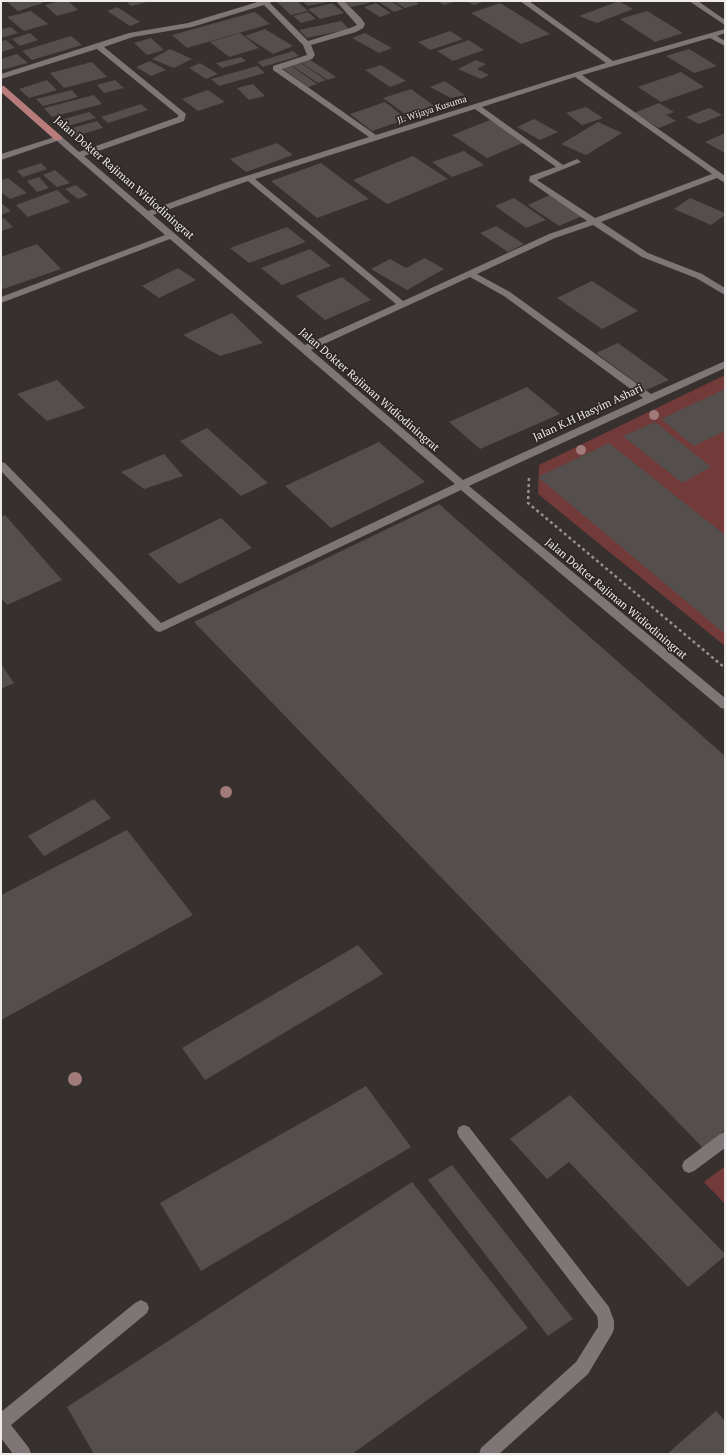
<!DOCTYPE html>
<style>
body{margin:0}
#map{position:relative;width:726px;height:1455px;overflow:hidden;background:#36302f;font-family:"PT Serif",serif}
canvas{display:block}
.frame{position:absolute;inset:0;border:2px solid #efebea;pointer-events:none}
</style>
<div id="map">
<canvas width="726" height="1455"></canvas>
<div class="frame"></div>
</div>
<script>
const g = document.querySelector('canvas').getContext('2d');
g.lineJoin = 'round';
function paint(path, color) {
  g.fillStyle = color;
  g.fill(path, 'evenodd');
}
function toPath(rows) {
  const path = new Path2D();
  for (const r of rows) {
    path.moveTo(r[0], r[1]);
    for (let i = 2; i < r.length; i += 2) path.lineTo(r[i], r[i + 1]);
  }
  return path;
}
function strokePath(path, color, width, dash) {
  g.strokeStyle = color;
  g.lineWidth = width;
  g.lineCap = dash ? 'butt' : 'round';
  g.setLineDash(dash || []);
  g.stroke(path);
}
function drawText(font, color, halo, rows, align = 'center') {
  g.font = font + ' "PT Serif",serif';
  g.lineWidth = 3.5;
  g.setLineDash([]);
  g.textBaseline = 'middle';
  g.strokeStyle = halo;
  g.fillStyle = color;
  for (const [text, x, y, turn = 0] of rows) {
    g.save();
    g.translate(x, y);
    g.rotate((+turn || 0) * Math.PI / 180);
    g.textAlign = isNaN(turn) ? turn : align;
    if (halo) g.strokeText(text, 0, 0);
    g.fillText(text, 0, 0);
    g.restore();
  }
}
paint(toPath([
 [725,375,725,646,538,494,539,465],
 [725,1166,725,1204,704,1182]
]), '#723b3a');
paint(toPath([
 [10,1,40,1,43,3,18,11,7,2],
 [60,1,68,1,78,10,57,16,45,5],
 [126,1,147,1,147,2,131,6],
 [282,1,297,1,308,11,291,15,277,2],
 [302,1,328,1,328,2,308,6],
 [368,1,370,3,351,7,345,2],
 [382,1,391,1,403,9,394,12,379,2],
 [393,1,415,1,419,4,405,8],
 [438,1,457,1,444,5],
 [466,1,485,1,474,5],
 [619,1,633,9,597,23,579,16],
 [332,3,344,13,320,19,308,9],
 [376,3,391,13,380,17,364,7],
 [500,3,550,34,521,44,471,13],
 [117,7,140,22,130,26,107,11],
 [31,11,48,24,24,31,7,17],
 [647,11,683,33,655,42,620,19],
 [255,12,270,24,187,48,172,35],
 [308,12,316,19,301,23,293,16],
 [341,21,349,29,307,38,299,30],
 [11,27,18,33,1,38,1,29],
 [265,29,293,46,273,54,245,36],
 [450,31,463,39,430,50,418,42],
 [30,33,38,40,20,46,12,39],
 [240,33,259,48,229,57,210,42],
 [365,33,392,48,379,53,352,38],
 [71,36,82,45,32,60,22,51],
 [151,38,164,50,147,55,134,43],
 [6,40,15,48,1,52,1,41],
 [469,40,484,50,453,61,437,51],
 [170,49,192,59,174,68,152,59],
 [689,49,717,66,694,73,666,56],
 [293,51,299,56,263,67,257,62],
 [17,54,28,63,1,70,1,59],
 [241,57,246,61,222,68,216,63],
 [309,59,336,77,328,80,300,62],
 [476,60,486,64,477,69,489,75,481,79,458,69],
 [150,61,166,70,151,76,136,67],
 [92,62,107,77,64,88,50,73],
 [299,62,326,80,318,83,291,65],
 [200,63,218,74,206,79,189,68],
 [290,65,317,84,308,87,282,68],
 [381,65,406,81,390,87,365,70],
 [257,66,265,73,219,86,211,79],
 [681,72,704,87,661,102,638,87],
 [47,80,57,90,29,98,19,89],
 [115,80,124,88,104,93,97,85],
 [445,81,465,95,451,98,430,87],
 [253,84,265,96,249,100,237,88],
 [411,89,437,108,409,117,383,98],
 [72,90,78,97,43,106,36,99],
 [208,90,225,102,198,111,182,99],
 [94,95,102,104,52,117,44,108],
 [385,102,407,119,372,131,350,114],
 [659,103,674,112,666,115,676,121,659,128,634,113],
 [141,104,148,110,108,123,101,117],
 [586,107,603,118,582,125,566,113],
 [709,108,722,115,699,124,686,117],
 [89,112,96,118,64,127,57,121],
 [534,119,558,132,540,140,517,127],
 [490,120,525,142,487,158,452,135],
 [97,121,103,128,75,136,69,129],
 [598,122,622,133,586,155,561,144],
 [725,133,725,153,705,142],
 [277,143,293,155,246,172,230,159],
 [464,151,484,165,452,177,432,162],
 [413,156,448,179,387,204,353,180],
 [41,163,47,169,23,177,17,171],
 [321,163,369,199,317,218,271,181],
 [55,170,70,183,57,187,43,175],
 [39,177,49,188,37,192,27,181],
 [8,178,27,193,10,199,1,192,1,180],
 [76,185,88,195,78,199,65,189],
 [57,190,70,202,28,217,16,205],
 [550,195,582,216,559,226,528,205],
 [514,198,546,220,526,228,495,206],
 [690,198,725,213,725,215,711,225,674,209],
 [1,203,11,211,1,215],
 [4,218,13,227,1,231,1,219],
 [496,226,524,244,508,252,480,233],
 [287,227,306,242,249,263,230,248],
 [37,244,61,269,3,289,1,287,1,257],
 [310,249,331,266,282,285,261,268],
 [425,258,444,269,407,290,371,269,390,259,406,268],
 [178,268,196,280,159,298,142,286],
 [342,277,371,300,325,320,296,296],
 [592,281,638,311,602,329,557,298],
 [232,313,263,343,220,356,183,335],
 [618,343,669,380,646,390,596,353],
 [57,380,85,408,47,421,17,394],
 [527,387,560,414,480,449,449,422],
 [725,389,725,431,694,446,661,419],
 [655,422,711,467,682,483,623,436],
 [207,428,268,483,241,496,180,441],
 [379,442,425,482,331,528,285,486],
 [609,443,725,535,725,634,538,477],
 [164,454,183,476,144,489,121,472],
 [439,504,725,756,725,1130,703,1148,194,622],
 [5,515,62,580,7,605,1,598,1,517],
 [221,518,252,548,179,584,148,554],
 [1,664,14,683,1,689],
 [94,799,111,818,44,856,28,836],
 [127,830,193,915,1,1020,1,895],
 [358,945,383,974,205,1080,182,1048],
 [366,1086,411,1147,201,1271,160,1203],
 [570,1095,725,1254,725,1256,688,1287,569,1162,547,1179,510,1139],
 [452,1165,573,1319,548,1336,428,1180],
 [412,1182,528,1328,352,1454,94,1454,67,1407],
 [716,1411,725,1421,725,1454,667,1454]
]), '#544e4d');
strokePath(toPath([
 [529,478,528,503,725,668]
]), '#95908f', 2.5, [3, 3]);
paint(toPath([
 [261,1,273,1,270,3,308,41,350,28,357,25,336,1,344,1,361,18,365,24,363,28,356,32,311,45,315,55,312,59,282,69,376,135,606,63,520,1,529,1,613,61,725,29,725,33,717,36,725,41,725,46,710,38,582,75,725,176,725,183,717,178,601,222,648,253,702,274,725,288,725,295,696,278,642,257,593,225,555,238,477,274,510,292,651,394,725,361,725,368,469,486,725,698,725,709,721,708,461,490,160,632,156,631,1,471,1,462,5,463,161,623,455,484,170,239,1,303,1,297,165,235,57,141,1,160,1,154,58,136,61,136,79,152,178,117,178,115,97,49,1,79,1,74,129,33,188,23,261,1],
 [264,5,303,45,307,55,273,66,273,70,369,137,221,184,148,211,84,156,184,121,186,114,104,47,133,37,192,27,264,5],
 [575,77,712,174,595,218,537,180,581,162,577,159,563,165,482,107,575,77],
 [475,109,556,167,530,176,529,181,587,221,549,234,403,301,255,179,475,109],
 [248,181,396,304,305,345,153,215,248,181],
 [470,277,504,296,643,398,463,480,311,350,470,277],
 [689,1,698,1,725,20,725,25,689,1],
 [464,1125,469,1127,609,1307,614,1321,614,1329,612,1334,588,1374,499,1454,479,1454,481,1448,576,1362,598,1327,598,1321,597,1316,459,1137,457,1132,459,1127,464,1125],
 [725,1132,725,1148,694,1171,689,1173,684,1171,682,1166,684,1161,720,1134,725,1132],
 [141,1300,147,1303,149,1308,147,1313,11,1425,29,1448,31,1454,13,1454,1,1438,1,1412,135,1303,141,1300]
]), '#7e7676');
paint(toPath([
 [1,86,4,86,61,136,62,138,61,140,55,140,1,92,1,86]
]), '#b87d7b');
g.fillStyle = '#a07b79';
for (const [x, y, r] of [
 [654,415,5],
 [581,450,5],
 [226,792,6],
 [75,1079,7]
]) {
  g.beginPath();
  g.arc(x, y, r, 0, 2 * Math.PI);
  g.fill();
}
drawText('9px', '#efebea', '#2c2625', [
 ["Jl. Wijaya Kusuma",432,110,-18]
]);
drawText('11px', '#efebea', '#2c2625', [
 ["Jalan Dokter Rajiman Widiodiningrat",124,178,41],
 ["Jalan Dokter Rajiman Widiodiningrat",369,390,41],
 ["Jalan K.H Hasyim Ashari",588,413,-25],
 ["Jalan Dokter Rajiman Widiodiningrat",616,599,40]
]);
</script>
